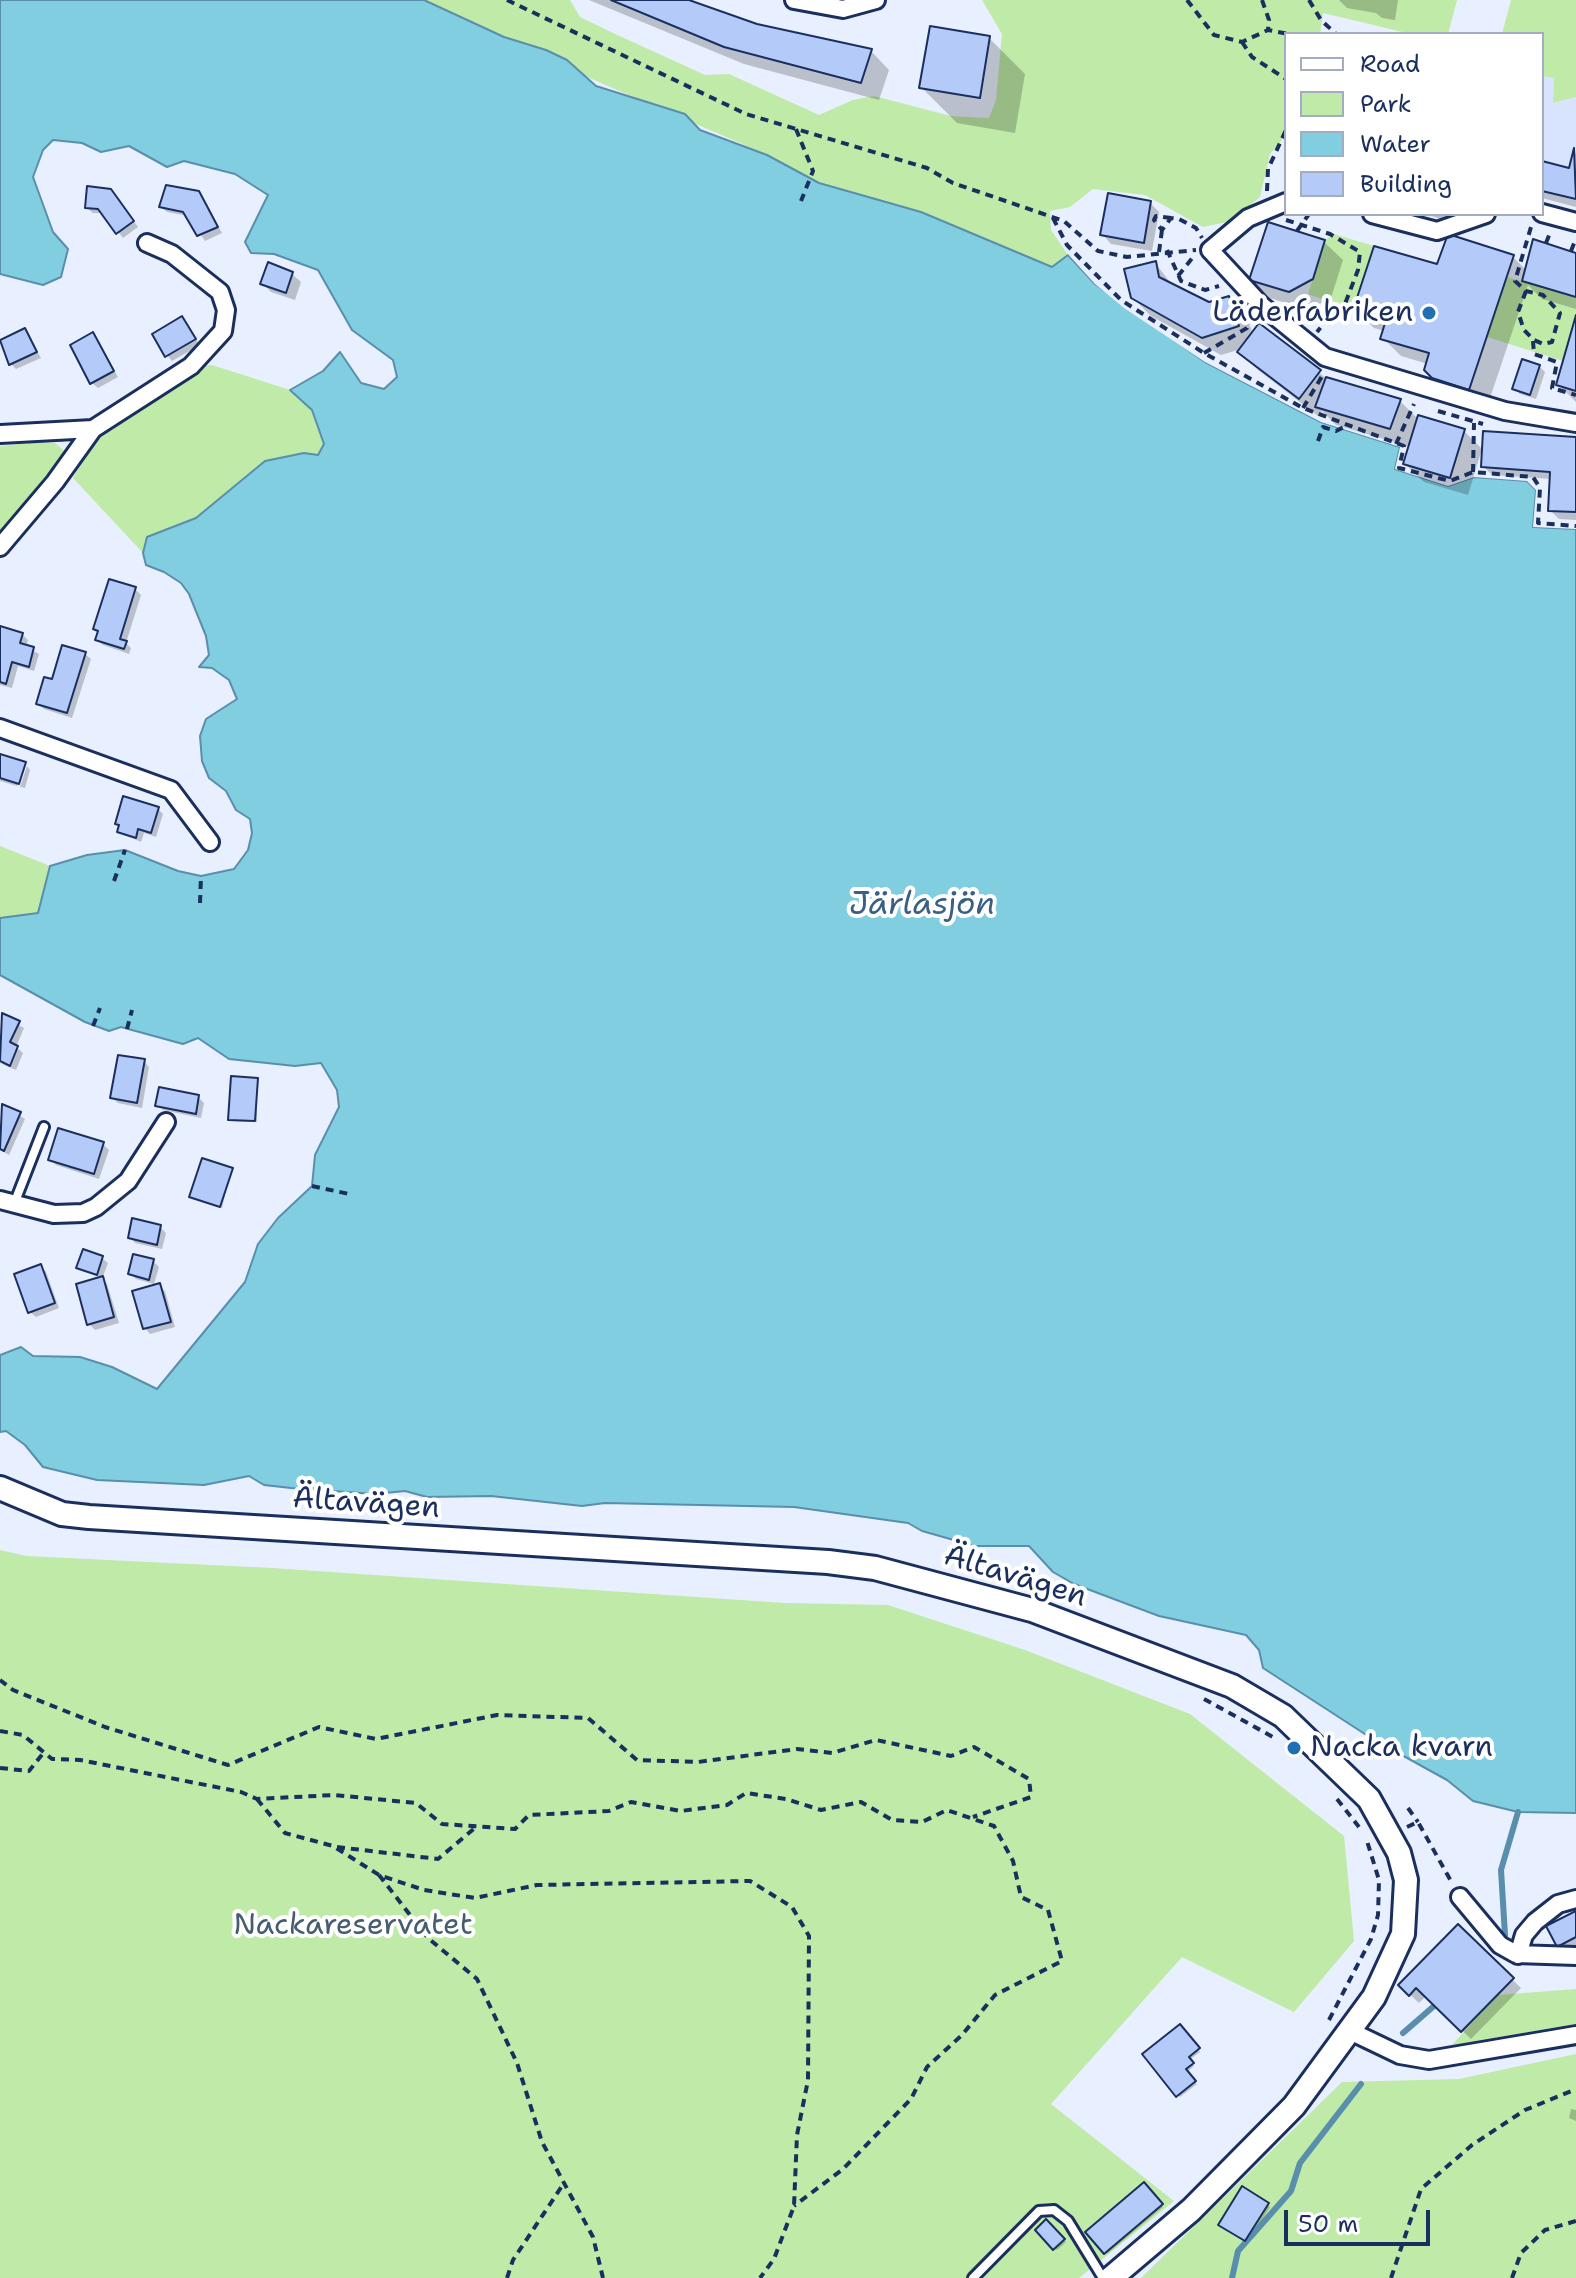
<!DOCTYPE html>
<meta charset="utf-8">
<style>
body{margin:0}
#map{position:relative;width:1576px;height:2278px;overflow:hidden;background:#e8effe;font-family:"Shantell Sans",sans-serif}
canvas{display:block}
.legend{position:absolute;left:1284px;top:32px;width:260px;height:184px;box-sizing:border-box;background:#fff;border:2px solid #a4acbf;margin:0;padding:10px 14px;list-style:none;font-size:24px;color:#1b2f5e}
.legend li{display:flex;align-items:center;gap:16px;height:40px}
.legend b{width:40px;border:2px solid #a4acbf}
.scale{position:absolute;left:1284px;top:2210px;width:146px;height:36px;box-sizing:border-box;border:4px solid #1b2f5e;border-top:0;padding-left:10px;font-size:24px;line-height:28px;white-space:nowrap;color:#1b2f5e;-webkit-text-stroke:6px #fff;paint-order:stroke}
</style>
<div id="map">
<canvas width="1576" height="2278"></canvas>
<ul class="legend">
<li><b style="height:10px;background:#fff"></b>Road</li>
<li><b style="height:22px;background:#bfeaa7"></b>Park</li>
<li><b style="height:22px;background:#82cee1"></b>Water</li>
<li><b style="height:22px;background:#b4cbfa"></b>Building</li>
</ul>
<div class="scale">50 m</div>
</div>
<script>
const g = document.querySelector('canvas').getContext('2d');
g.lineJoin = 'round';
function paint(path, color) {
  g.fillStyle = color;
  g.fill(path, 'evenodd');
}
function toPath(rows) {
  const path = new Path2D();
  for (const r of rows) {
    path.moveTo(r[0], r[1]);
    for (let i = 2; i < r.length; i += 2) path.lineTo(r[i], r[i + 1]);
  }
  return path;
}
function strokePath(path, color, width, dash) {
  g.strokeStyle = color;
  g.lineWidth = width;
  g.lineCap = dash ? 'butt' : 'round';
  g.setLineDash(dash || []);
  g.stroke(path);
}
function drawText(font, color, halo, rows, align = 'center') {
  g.font = font + ' "Shantell Sans",sans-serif';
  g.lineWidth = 8;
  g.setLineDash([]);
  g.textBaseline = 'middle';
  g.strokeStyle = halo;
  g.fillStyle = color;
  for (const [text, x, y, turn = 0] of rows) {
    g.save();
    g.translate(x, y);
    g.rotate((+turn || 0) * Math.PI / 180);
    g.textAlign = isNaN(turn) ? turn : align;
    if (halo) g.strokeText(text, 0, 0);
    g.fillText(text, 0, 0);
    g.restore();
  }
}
paint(toPath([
 [1542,76,1554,78,1553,103,1576,97,1576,149,1569,168,1542,161]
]), '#d8e4fd');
paint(toPath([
 [409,0,570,0,580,17,613,33,705,75,729,74,819,115,853,100,874,96,951,116,989,118,996,100,1002,34,982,0,1457,0,1448,34,1411,34,1323,13,1320,34,1286,34,1286,135,1270,154,1260,197,1231,221,1203,227,1145,195,1093,189,1070,207,1050,211,1051,230,1068,255,1052,267,801,175,740,143],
 [1511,0,1576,0,1576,97,1553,103,1554,78,1542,76,1542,34,1502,34],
 [1334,234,1374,246,1353,310,1308,294,1325,240],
 [1507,277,1576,297,1576,315,1563,361,1487,337],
 [212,365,290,390,312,410,325,446,318,455,304,453,265,461,196,518,147,537,143,553,73,478,93,443,103,433,199,366],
 [43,442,55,443,63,450,65,458,0,538,0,446],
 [0,846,50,866,38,913,0,918],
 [0,1550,26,1556,272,1568,784,1603,888,1605,1025,1650,1190,1714,1344,1836,1354,1941,1294,2012,1182,1957,1051,2104,1174,2201,1079,2278,0,2278],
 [1576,1989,1576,2024,1452,2045,1497,1995],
 [1576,2054,1576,2278,1141,2278,1342,2082,1459,2079]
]), '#bfeaa7');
const water = toPath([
 [0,0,424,0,504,37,546,50,567,60,596,86,685,114,700,130,767,155,819,183,921,212,1052,267,1068,255,1095,284,1205,362,1321,422,1400,447,1395,469,1448,486,1474,477,1527,481,1536,490,1533,527,1576,529,1576,1813,1518,1812,1473,1801,1447,1780,1371,1738,1263,1668,1259,1650,1246,1635,1159,1616,1074,1584,1053,1572,1029,1546,975,1546,922,1531,908,1523,794,1507,605,1503,582,1506,491,1496,427,1497,405,1491,374,1494,291,1488,264,1485,249,1476,204,1485,97,1480,43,1467,25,1445,6,1431,0,1432,0,1355,21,1347,33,1356,80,1357,112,1367,157,1389,245,1282,258,1244,278,1218,312,1186,315,1155,339,1107,337,1090,321,1063,295,1066,229,1059,198,1038,183,1044,121,1027,109,1031,85,1022,0,975,0,918,38,913,50,866,87,855,125,850,178,871,201,876,234,869,248,850,252,833,250,819,236,810,226,791,209,778,202,761,200,736,206,719,237,699,229,680,212,668,199,667,209,655,206,636,189,594,181,583,164,572,146,565,143,553,147,537,196,518,265,461,304,453,318,455,324,444,312,410,290,390,323,371,340,352,361,383,384,389,397,377,393,360,352,330,318,270,274,254,251,253,245,242,268,195,235,174,184,161,167,167,129,146,101,152,82,143,53,140,43,150,33,177,53,232,68,249,61,277,43,285,0,274,0,0]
]);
paint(water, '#82cee1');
strokePath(water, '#598ead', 2);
paint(toPath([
 [1066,252,1126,304,1207,359,1323,419,1402,444,1400,467,1448,482,1474,473,1529,477,1540,489,1537,523,1576,525,1576,529,1533,527,1536,490,1527,481,1474,477,1448,486,1395,469,1400,447,1321,422,1205,362,1124,308,1095,284]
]), '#e8effe');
paint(toPath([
 [589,0,684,0,730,19,871,51,889,70,879,100,744,64],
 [1339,0,1398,0,1395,20,1382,18,1376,13,1347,8],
 [989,38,1025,74,1015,133,957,123,921,87],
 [1576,151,1576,207,1542,198,1542,163,1571,170],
 [198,192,222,233,205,241,188,216,167,212,161,207],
 [116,197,138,227,123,238,104,213,93,213,87,208],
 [1150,203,1159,212,1152,251,1111,244,1103,235],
 [1426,214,1459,214,1457,225],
 [1269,224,1324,242,1343,260,1331,298,1308,310,1270,298,1252,280],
 [1450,237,1513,257,1526,270,1576,254,1576,309,1542,299,1528,285,1487,407,1452,395,1426,370,1428,364,1401,356,1383,338,1385,331,1374,328,1355,309,1438,267],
 [1155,263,1174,287,1208,304,1228,298,1247,316,1253,335,1260,326,1327,379,1400,401,1419,420,1464,431,1482,449,1468,495,1424,482,1405,464,1411,447,1336,425,1322,411,1318,416,1258,370,1238,350,1221,355,1151,316,1133,298],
 [292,274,301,282,295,300,271,292,262,283],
 [182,319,200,345,172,361,167,355],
 [1576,322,1576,402,1558,384],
 [25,330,41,358,16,369,11,364],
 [93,335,118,377,98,388,92,383],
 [1539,366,1545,372,1536,399,1520,394,1514,389],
 [1576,440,1576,520,1559,519,1550,510,1552,479,1492,475,1483,466],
 [135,589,141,595,126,643,131,648,129,654,103,645,97,640,99,632,96,629],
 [0,628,22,634,28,640,26,647,39,654,34,671,18,666,12,688,0,685],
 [85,654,91,659,72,718,44,709,38,703,53,682],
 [0,755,23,764,17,786,0,781],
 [27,766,30,770,25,788,20,787],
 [158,809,163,814,156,837,144,833,141,842,119,832,117,823],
 [3,1016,24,1028,16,1047,23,1053,16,1070,0,1063],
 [144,1061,149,1067,142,1108,118,1103,112,1098],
 [257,1080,257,1122,232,1121,230,1119],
 [198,1097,204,1103,201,1118,163,1110,158,1105],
 [3,1106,25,1119,9,1155,0,1150],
 [103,1144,109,1150,99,1179,56,1165,50,1159],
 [231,1170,222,1208,192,1197],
 [160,1227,166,1233,162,1249,135,1243,130,1237],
 [102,1258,108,1263,102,1279,107,1284,119,1323,95,1330,89,1324,101,1278,79,1267],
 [153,1261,159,1267,154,1284,136,1279,130,1274],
 [41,1266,46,1272,59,1308,36,1317,30,1312],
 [159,1286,165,1291,175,1327,150,1334,145,1328],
 [1576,1914,1576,1945,1564,1951,1558,1946],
 [1458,1926,1521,1988,1471,2039,1426,1996,1419,2003,1400,1985],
 [1180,2026,1200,2052,1189,2060,1194,2066,1187,2072,1197,2084,1180,2097,1145,2054],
 [1571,2109,1576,2110,1576,2121,1569,2118],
 [1144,2185,1163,2207,1107,2254,1088,2232],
 [1242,2189,1270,2207,1248,2242,1222,2227],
 [1046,2222,1066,2242,1057,2250,1038,2230]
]), '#0003');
strokePath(toPath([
 [1505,1935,1501,1870,1518,1812],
 [1403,2033,1434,2006],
 [1232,2278,1238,2251,1291,2191,1300,2163,1361,2084]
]), '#598ead', 6);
const building = toPath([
 [611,0,689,0,757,24,872,49,861,83,724,47,611,0],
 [930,26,990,36,980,98,919,88,930,26],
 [1574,148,1576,199,1542,191,1542,161,1569,168,1574,148],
 [166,185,199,191,218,227,197,236,183,212,159,207,166,185],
 [87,186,111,189,134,221,116,234,98,209,85,208,87,186],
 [1108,193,1151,201,1144,243,1100,235,1108,193],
 [1268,222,1325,240,1313,279,1289,292,1249,280,1268,222],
 [1448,234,1514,255,1469,390,1432,378,1424,370,1429,353,1380,339,1386,320,1353,310,1374,246,1437,264,1448,234],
 [1533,239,1576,253,1576,297,1522,281,1533,239],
 [1156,261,1159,277,1209,302,1229,296,1239,326,1202,338,1131,298,1124,269,1156,261],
 [268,262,293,272,286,293,260,284,268,262],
 [1576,315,1576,391,1556,385,1576,315],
 [182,316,196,339,165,357,152,334,182,316],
 [1259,323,1321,370,1299,399,1237,352,1259,323],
 [25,328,37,352,9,365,0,340,25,328],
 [93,332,114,371,90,384,70,345,93,332],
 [1522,359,1540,365,1530,395,1512,389,1522,359],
 [1326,377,1401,399,1390,429,1315,407,1326,377],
 [1418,415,1465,429,1450,478,1403,464,1418,415],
 [1483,431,1576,437,1576,512,1548,511,1550,472,1481,467,1483,431],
 [109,579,136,587,120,639,127,641,124,649,95,640,98,631,93,629,109,579],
 [0,626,23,633,20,643,34,647,29,667,12,662,6,684,0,682,0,626],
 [62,645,86,652,67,713,36,704,44,677,52,679,62,645],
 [0,754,26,762,19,784,0,778,0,754],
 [123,796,159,807,151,833,138,829,136,838,117,832,119,825,115,824,123,796],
 [2,1013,20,1021,10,1042,18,1046,10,1066,0,1061,2,1013],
 [118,1055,145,1059,137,1103,110,1098,118,1055],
 [231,1076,258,1078,255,1121,228,1120,231,1076],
 [159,1087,199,1095,196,1114,155,1106,159,1087],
 [2,1104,21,1112,4,1151,0,1149,2,1104],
 [58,1128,104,1142,94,1174,48,1160,58,1128],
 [202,1158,233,1168,220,1207,189,1197,202,1158],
 [132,1218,161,1225,157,1245,128,1238,132,1218],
 [83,1249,103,1256,97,1275,76,1268,83,1249],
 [133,1254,154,1259,149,1280,128,1274,133,1254],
 [41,1264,55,1303,28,1313,14,1274,41,1264],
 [103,1276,114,1317,87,1325,76,1284,103,1276],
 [160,1283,171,1322,143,1329,132,1291,160,1283],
 [1576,1911,1576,1937,1557,1947,1546,1926,1576,1911],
 [1458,1924,1514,1978,1461,2032,1416,1988,1409,1996,1398,1985,1458,1924],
 [1180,2024,1200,2048,1189,2057,1194,2063,1186,2069,1196,2081,1176,2097,1142,2054,1180,2024],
 [1144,2182,1163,2204,1104,2254,1085,2232,1144,2182],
 [1242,2186,1269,2203,1245,2241,1218,2225,1242,2186],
 [1046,2219,1065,2239,1053,2250,1035,2230,1046,2219]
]);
paint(building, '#b4cbfa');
strokePath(building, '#1b2f5e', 2);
const lane = toPath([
 [14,1204,44,1127],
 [973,2278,1039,2211,1054,2210,1068,2221,1103,2278]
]);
const street = toPath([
 [794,0,843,9,876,0],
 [1286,202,1248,218,1210,250,1261,305,1325,357,1505,411,1576,423],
 [1542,213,1576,222],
 [1372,214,1437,231,1486,214],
 [93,429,191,366,223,331,226,310,220,292,172,254,147,243],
 [0,434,93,429,55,482,0,547],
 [0,728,171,790,210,842],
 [0,1200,54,1214,83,1213,96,1207,128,1181,166,1122],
 [1460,1897,1500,1945,1516,1954,1576,1956],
 [1518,1955,1524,1935,1535,1922,1558,1904,1576,1899],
 [1350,2031,1400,2055,1429,2060,1576,2035]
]);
const secondary = toPath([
 [0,1488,62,1514,89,1517,828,1562,875,1568,1032,1610,1232,1686,1283,1716,1369,1799,1399,1853,1406,1880,1403,1934,1374,1997,1294,2106,1191,2210,1111,2278]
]);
strokePath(lane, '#1b2f5e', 14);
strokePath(street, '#1b2f5e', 22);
strokePath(secondary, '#1b2f5e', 28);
strokePath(toPath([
 [507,0,746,114,927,168,953,183,1064,221,1098,251,1127,257,1196,250],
 [1187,0,1214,35,1242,42,1268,30,1289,34],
 [1262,0,1269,20,1268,30],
 [1309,0,1321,20,1336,34],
 [1242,42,1252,57,1286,79],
 [796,129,813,171,801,201],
 [1267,191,1268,169,1286,130],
 [1053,218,1067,245,1121,300,1204,353,1303,408,1404,446,1399,468,1450,481,1473,472,1533,477,1540,488,1538,523,1576,526],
 [1171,218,1156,216,1154,220,1162,230,1171,218,1179,219,1196,228,1202,238],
 [1286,220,1330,234,1360,252,1358,270,1343,309,1346,315,1334,311,1317,332],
 [1297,231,1309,214],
 [1546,243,1550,233],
 [1167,250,1181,281,1205,290,1219,286],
 [1571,251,1575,241],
 [1159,252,1162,230],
 [1178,276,1194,256],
 [1526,291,1518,312,1524,330,1534,340,1543,344,1552,342,1560,313,1543,295,1526,291,1515,281,1531,227],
 [1533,341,1534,354,1557,362,1552,388,1576,395],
 [1204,353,1247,328,1251,318],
 [1303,408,1324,373],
 [1438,411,1483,424],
 [1318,441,1323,427,1336,431,1346,426],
 [1396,444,1414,404],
 [1473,472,1474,423],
 [114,881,125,850],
 [200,903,201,876],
 [93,1026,100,1008],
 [127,1029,132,1010],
 [312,1186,349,1194],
 [0,1680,13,1690,105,1727,228,1765,319,1727,376,1739,497,1715,588,1718,637,1760,698,1762,797,1749,832,1753,876,1740,951,1756,974,1747,1029,1779,1031,1797,973,1817],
 [1204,1699,1273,1737],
 [0,1731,23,1735,52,1759,80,1760,241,1792,257,1799,334,1795,416,1803,442,1824,515,1829,529,1815,609,1811,631,1802,681,1811,727,1805,746,1793,786,1799,821,1810,861,1802,892,1820,922,1822,947,1810,994,1826,1013,1861,1021,1897,1048,1910,1062,1961,995,1995,962,2035,927,2067,911,2099,843,2169,794,2206],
 [0,1768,29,1771,44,1752],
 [257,1799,285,1833,333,1846,379,1875,424,1890,475,1898,537,1885,750,1881,792,1907,809,1936,808,2080,797,2135,794,2206,774,2259,760,2278],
 [1337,1799,1359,1827],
 [1408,1808,1418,1822],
 [1407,1827,1418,1822,1452,1883],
 [337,1847,438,1859,476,1827],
 [379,1875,428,1938,477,1979,517,2063,542,2142,593,2237,603,2278],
 [1329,2020,1371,1939,1378,1915,1379,1880,1367,1841],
 [507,2278,513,2260,564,2183],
 [1391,2278,1421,2189,1472,2145,1525,2110,1574,2090],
 [1512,2278,1521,2253,1545,2230,1576,2221]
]), '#1b2f5e', 4, [8, 6]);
strokePath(lane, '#fff', 8);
strokePath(street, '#fff', 16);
strokePath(secondary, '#fff', 22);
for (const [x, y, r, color] of [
 [1429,313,8,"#1f6fb2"],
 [1294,1748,8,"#1f6fb2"]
]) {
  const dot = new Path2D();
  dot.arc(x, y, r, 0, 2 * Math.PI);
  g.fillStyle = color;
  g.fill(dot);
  strokePath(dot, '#fff', 3);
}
drawText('30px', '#1b2f5e', '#fff', [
 ["Läderfabriken",1413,313],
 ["Nacka kvarn",1310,1748,"left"]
], 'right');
drawText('30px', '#1b2f5e', '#fff', [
 ["Ältavägen",366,1504,4],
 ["Ältavägen",1015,1577,17]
]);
drawText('30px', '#445e70', '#fff', [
 ["Nackareservatet",353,1926]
]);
drawText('italic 32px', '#3a5f85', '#fff', [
 ["Järlasjön",922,906]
]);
</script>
